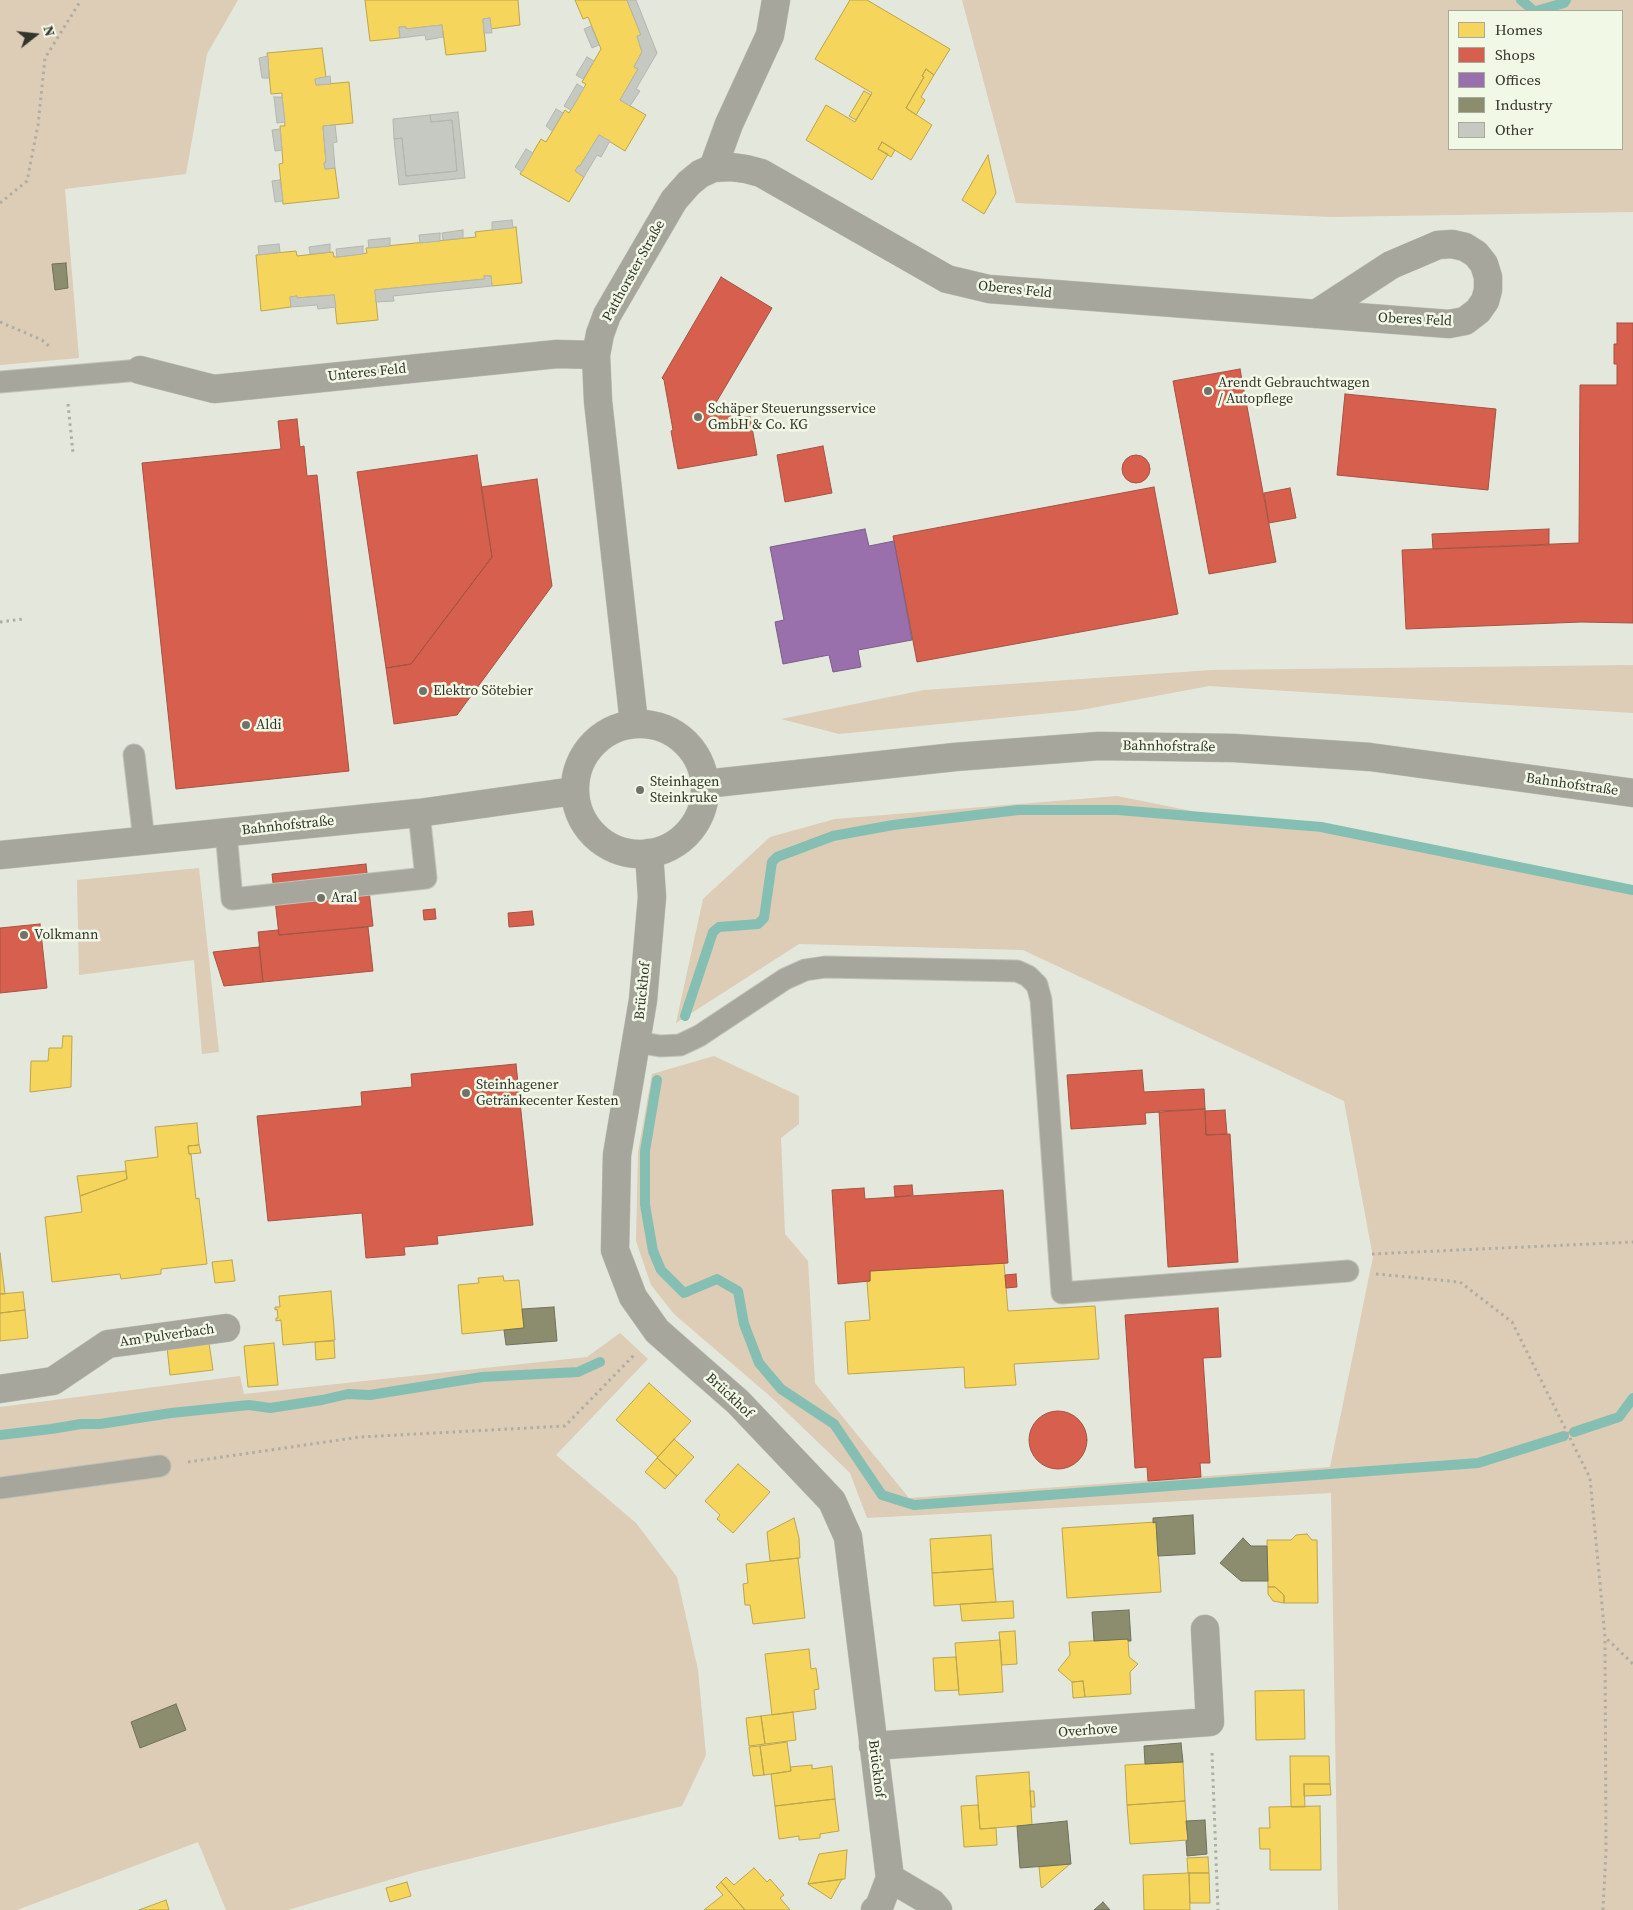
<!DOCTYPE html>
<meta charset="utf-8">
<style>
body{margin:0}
#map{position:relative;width:1633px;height:1910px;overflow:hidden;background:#e3e7dc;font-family:"Source Serif 4",serif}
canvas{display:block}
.legend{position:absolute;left:1448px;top:10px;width:175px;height:140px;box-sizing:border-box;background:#f1f8e5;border:1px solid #a5aa9b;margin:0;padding:6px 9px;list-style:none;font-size:15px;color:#32342d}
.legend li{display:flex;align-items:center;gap:10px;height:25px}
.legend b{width:25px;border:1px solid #a5aa9b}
.north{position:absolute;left:10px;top:10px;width:50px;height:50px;-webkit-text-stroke:4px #f1f8e5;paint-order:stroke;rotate:74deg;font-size:14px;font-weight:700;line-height:20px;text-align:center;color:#32342d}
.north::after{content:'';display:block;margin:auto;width:18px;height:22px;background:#32342d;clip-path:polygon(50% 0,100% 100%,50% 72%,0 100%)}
</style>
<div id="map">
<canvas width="1633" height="1910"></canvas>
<ul class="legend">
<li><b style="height:14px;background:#f6d55c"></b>Homes</li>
<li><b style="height:14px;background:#d6604d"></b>Shops</li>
<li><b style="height:14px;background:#9970ab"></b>Offices</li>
<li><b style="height:14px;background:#8c8c6e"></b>Industry</li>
<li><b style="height:14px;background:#c5c9c2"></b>Other</li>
</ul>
<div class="north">N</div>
</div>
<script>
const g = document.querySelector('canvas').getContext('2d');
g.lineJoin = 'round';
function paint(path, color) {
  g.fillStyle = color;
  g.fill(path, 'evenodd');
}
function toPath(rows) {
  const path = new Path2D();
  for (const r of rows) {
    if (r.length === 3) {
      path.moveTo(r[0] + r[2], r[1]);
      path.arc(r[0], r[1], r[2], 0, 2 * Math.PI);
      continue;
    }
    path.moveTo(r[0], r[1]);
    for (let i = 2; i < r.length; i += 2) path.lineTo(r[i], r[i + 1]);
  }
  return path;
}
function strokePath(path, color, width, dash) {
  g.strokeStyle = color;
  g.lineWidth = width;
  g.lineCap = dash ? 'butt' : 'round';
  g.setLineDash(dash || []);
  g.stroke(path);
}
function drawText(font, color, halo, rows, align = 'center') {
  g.font = font + ' "Source Serif 4",serif';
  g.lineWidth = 5;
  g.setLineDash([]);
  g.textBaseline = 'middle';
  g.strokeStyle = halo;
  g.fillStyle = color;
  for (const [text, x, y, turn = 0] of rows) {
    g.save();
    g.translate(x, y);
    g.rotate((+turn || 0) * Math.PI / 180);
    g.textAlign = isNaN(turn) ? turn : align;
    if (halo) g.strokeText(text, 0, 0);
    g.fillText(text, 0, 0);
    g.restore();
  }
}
paint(toPath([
 [0,0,238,0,207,54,186,174,65,189,79,358,0,365],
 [962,0,1633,0,1633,212,1331,217,1016,203],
 [1449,11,1622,11,1622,149,1449,149],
 [1633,665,1633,713,1209,686,1081,710,839,734,781,719,924,690,1211,670],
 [1117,796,1276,828,1331,833,1633,890,1633,1910,1338,1910,1331,1493,867,1518,850,1473,771,1397,674,1314,651,1285,636,1241,638,1152,652,1074,714,1056,799,1096,799,1124,781,1138,785,1234,808,1261,815,1383,909,1498,1330,1467,1373,1257,1344,1101,1023,950,799,944,676,1023,703,899,770,837,835,819],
 [199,868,219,1052,202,1054,194,960,79,975,77,880],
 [620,1333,648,1359,556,1455,636,1523,677,1577,698,1670,706,1755,682,1806,416,1872,288,1910,226,1910,198,1842,17,1910,0,1910,0,1407,240,1376,244,1394,587,1357]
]), '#ddccb6');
const homes = toPath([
 [365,0,518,0,520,25,490,29,490,18,483,19,486,51,446,55,442,25,406,29,406,27,399,27,400,38,370,41,365,0],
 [575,0,627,0,641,35,637,36,642,52,634,67,638,69,620,100,646,115,625,151,599,135,580,166,578,166,575,171,584,177,569,202,520,174,541,139,546,142,565,110,569,113,586,84,582,82,601,49,588,17,583,19,575,0],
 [850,0,867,0,950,49,934,75,926,69,922,76,924,77,906,108,932,125,911,160,882,142,878,149,888,154,872,180,806,140,826,105,855,122,872,93,815,59,850,0],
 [322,48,326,77,315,79,316,85,349,82,353,123,323,126,326,162,324,163,325,169,335,168,339,198,283,204,279,164,283,163,280,126,285,126,282,97,282,93,271,94,267,53,322,48],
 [926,69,934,75,921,97,925,100,916,115,906,108,924,77,922,76,926,69],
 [864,91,871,95,856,120,849,116,864,91],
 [882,142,895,150,891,157,878,149,882,142],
 [988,155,996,193,984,214,962,200,988,155],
 [516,227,522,283,492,286,491,276,484,276,485,279,375,290,378,320,337,324,334,295,297,298,297,296,290,297,291,307,261,311,256,255,296,251,297,256,333,252,334,257,337,257,367,253,366,248,476,237,475,232,516,227],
 [63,1036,72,1036,71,1087,30,1092,31,1061,48,1061,49,1048,62,1048,63,1036],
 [197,1123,199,1145,188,1146,189,1154,191,1154,196,1199,199,1198,207,1264,161,1269,161,1274,121,1279,120,1274,52,1282,45,1217,82,1212,80,1196,127,1179,125,1161,158,1157,155,1127,197,1123],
 [199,1145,201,1153,189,1154,188,1146,199,1145],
 [126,1171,127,1179,80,1196,77,1176,126,1171],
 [0,1253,5,1294,0,1294,0,1253],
 [232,1260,235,1281,215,1283,212,1262,232,1260],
 [1004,1263,1008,1311,1095,1306,1099,1359,1014,1364,1016,1385,965,1388,964,1367,848,1374,845,1322,870,1320,867,1282,870,1281,870,1271,1004,1263],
 [503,1276,504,1281,519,1280,524,1328,462,1334,458,1285,479,1283,478,1278,503,1276],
 [331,1291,335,1340,283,1345,281,1320,276,1321,276,1318,278,1318,277,1309,275,1310,275,1307,280,1307,279,1296,331,1291],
 [23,1292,25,1310,0,1313,0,1294,23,1292],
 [25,1310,28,1338,0,1341,0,1313,25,1310],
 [334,1341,335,1358,316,1360,315,1342,334,1341],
 [209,1343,213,1370,170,1375,167,1347,209,1343],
 [274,1343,278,1385,248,1387,244,1346,274,1343],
 [649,1383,691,1421,658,1457,616,1420,649,1383],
 [674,1439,694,1457,677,1476,657,1458,674,1439],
 [657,1458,677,1476,665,1489,645,1472,657,1458],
 [738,1464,770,1492,733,1533,717,1519,720,1515,705,1501,738,1464],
 [794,1518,799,1538,800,1558,770,1561,767,1532,794,1518],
 [1156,1522,1161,1592,1067,1598,1062,1528,1156,1522],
 [1307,1534,1312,1540,1317,1540,1318,1603,1284,1603,1284,1595,1275,1587,1268,1587,1267,1540,1291,1540,1296,1535,1307,1534],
 [991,1535,993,1569,932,1573,930,1539,991,1535],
 [798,1558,805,1618,753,1624,750,1605,745,1605,743,1584,748,1583,746,1564,798,1558],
 [993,1569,996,1602,934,1606,932,1573,993,1569],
 [1268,1587,1275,1587,1284,1595,1284,1603,1273,1601,1268,1594,1268,1587],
 [1013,1601,1014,1618,962,1621,960,1604,1013,1601],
 [1015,1631,1017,1664,1002,1665,999,1632,1015,1631],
 [1128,1639,1129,1657,1138,1664,1130,1672,1131,1694,1085,1697,1083,1681,1072,1682,1058,1670,1070,1655,1069,1642,1128,1639],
 [1000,1640,1003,1692,959,1695,955,1643,1000,1640],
 [809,1649,811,1669,816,1668,819,1689,814,1690,816,1709,772,1715,765,1654,809,1649],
 [956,1657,959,1690,935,1691,933,1658,956,1657],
 [1083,1681,1085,1697,1073,1698,1072,1682,1083,1681],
 [1304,1690,1305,1739,1256,1740,1255,1691,1304,1690],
 [793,1712,796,1740,765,1744,761,1716,793,1712],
 [761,1716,765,1744,749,1746,746,1718,761,1716],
 [787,1742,791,1771,764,1775,760,1746,787,1742],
 [760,1746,764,1775,753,1776,749,1747,760,1746],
 [1290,1756,1329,1756,1330,1784,1304,1784,1305,1807,1291,1807,1290,1756],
 [1183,1762,1185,1801,1127,1805,1125,1765,1183,1762],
 [812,1765,812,1769,832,1766,835,1799,775,1806,771,1774,791,1771,790,1767,812,1765],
 [1029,1772,1032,1825,980,1829,976,1776,1029,1772],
 [1304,1784,1330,1784,1331,1795,1304,1796,1304,1784],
 [1030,1791,1034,1791,1035,1807,1031,1807,1030,1791],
 [835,1799,839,1831,820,1834,820,1838,799,1840,799,1836,779,1839,775,1806,835,1799],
 [1185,1801,1188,1840,1130,1844,1127,1805,1185,1801],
 [978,1805,980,1829,996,1828,997,1845,964,1847,961,1806,978,1805],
 [1320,1806,1321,1870,1270,1870,1270,1849,1260,1849,1259,1828,1270,1828,1269,1807,1320,1806],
 [847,1850,845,1879,808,1884,819,1854,847,1850],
 [1208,1857,1209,1873,1188,1873,1187,1858,1208,1857],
 [1070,1864,1042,1888,1041,1887,1039,1867,1070,1864],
 [754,1868,767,1882,770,1879,784,1895,780,1898,790,1910,745,1910,721,1882,726,1877,734,1885,754,1868],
 [1189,1873,1190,1910,1144,1910,1143,1875,1189,1873],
 [1189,1873,1209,1873,1210,1903,1190,1903,1189,1873],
 [842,1879,831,1899,808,1884,842,1879],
 [407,1882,411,1896,390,1902,386,1888,407,1882],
 [721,1882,745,1910,704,1910,723,1895,716,1887,721,1882],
 [166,1900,169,1910,139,1910,166,1900]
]);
paint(homes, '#f6d55c');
strokePath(homes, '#bba54e', 1);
const shops = toPath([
 [721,277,772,308,714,406,736,419,750,416,757,455,678,469,671,431,673,430,664,380,662,378,721,277],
 [1617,323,1633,323,1633,623,1581,622,1406,629,1402,550,1579,543,1580,385,1617,385,1617,364,1614,364,1614,344,1617,344,1617,323],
 [1240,369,1276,562,1209,574,1173,381,1240,369],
 [1345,394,1496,409,1488,490,1337,475,1345,394],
 [297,419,300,447,304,446,307,476,317,475,349,771,176,789,142,463,281,449,278,421,297,419],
 [823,446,832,493,785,502,777,455,823,446],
 [477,455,492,557,411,664,386,668,357,472,477,455],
 [1136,469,14],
 [537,479,552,586,457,715,394,724,386,668,411,664,492,557,481,487,537,479],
 [1154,487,1178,614,917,662,893,536,1154,487],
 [1290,488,1296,518,1269,523,1264,493,1290,488],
 [1549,529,1549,545,1433,549,1432,534,1549,529],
 [366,864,373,926,279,935,272,874,366,864],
 [435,909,436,919,424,920,423,910,435,909],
 [532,911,534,925,509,927,508,913,532,911],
 [40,924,47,988,0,993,0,928,40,924],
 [368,927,373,971,263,982,258,932,278,930,279,935,368,927],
 [259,947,263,982,224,986,213,952,259,947],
 [516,1064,533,1225,437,1236,438,1244,404,1247,405,1255,366,1258,362,1213,268,1221,257,1116,362,1106,361,1092,412,1087,411,1074,516,1064],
 [1142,1070,1144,1092,1204,1089,1205,1109,1145,1113,1146,1124,1071,1129,1067,1075,1142,1070],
 [1205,1109,1206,1135,1230,1134,1238,1262,1168,1267,1159,1111,1205,1109],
 [1225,1110,1227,1134,1206,1135,1205,1111,1225,1110],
 [912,1185,913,1195,895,1197,894,1186,912,1185],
 [864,1188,865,1199,1003,1190,1008,1263,870,1271,870,1281,838,1284,832,1190,864,1188],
 [1016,1274,1017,1287,1006,1288,1005,1275,1016,1274],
 [1218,1308,1221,1357,1203,1358,1210,1463,1200,1463,1201,1477,1148,1481,1147,1467,1135,1468,1125,1315,1218,1308],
 [1058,1440,29]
]);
paint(shops, '#d6604d');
strokePath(shops, '#a55343', 1);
const offices = toPath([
 [865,529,869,546,894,541,912,640,858,650,861,667,833,672,829,655,783,664,775,622,784,620,770,547,865,529]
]);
paint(offices, '#9970ab');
strokePath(offices, '#7a5e85', 1);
const industry = toPath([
 [66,263,68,288,55,290,52,264,66,263],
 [554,1307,557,1341,506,1345,504,1330,524,1328,522,1309,554,1307],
 [1193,1515,1195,1554,1158,1556,1156,1522,1153,1523,1153,1518,1193,1515],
 [1243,1538,1251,1546,1267,1546,1268,1581,1241,1581,1220,1563,1243,1538],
 [1129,1610,1131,1641,1128,1641,1128,1639,1094,1641,1092,1612,1129,1610],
 [176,1704,186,1730,140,1748,131,1722,176,1704],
 [1181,1743,1183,1762,1145,1764,1144,1746,1181,1743],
 [1205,1820,1207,1854,1187,1856,1186,1841,1188,1840,1186,1821,1205,1820],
 [1067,1821,1071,1864,1020,1868,1017,1826,1067,1821],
 [1103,1902,1110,1910,1094,1910,1103,1902]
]);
paint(industry, '#8c8c6e');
strokePath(industry, '#71725a', 1);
strokePath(toPath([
 [1521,0,1534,11],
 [1536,11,1564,3,1566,0],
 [685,1016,713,932,719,927,758,924,764,918,772,862,777,857,833,836,893,825,1018,810,1118,810,1321,827,1633,890],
 [657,1080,645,1151,645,1205,653,1251,661,1270,684,1293,717,1279,738,1291,744,1324,759,1363,781,1389,834,1424,882,1495,914,1505,1478,1463,1564,1436],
 [1574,1432,1619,1417,1633,1398],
 [0,1435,51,1429,81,1424,100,1424,171,1413,249,1405,270,1408,322,1400,348,1394,370,1395,482,1377,578,1372,600,1362]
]), '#85bfb4', 10);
const building = toPath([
 [627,0,636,0,657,53,636,89,640,91,630,106,620,100,638,69,634,67,642,52,637,36,641,35,627,0],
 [490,18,492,33,484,33,483,19,490,18],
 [442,25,443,37,426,40,425,35,400,38,399,27,406,27,406,29,442,25],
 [591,26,599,45,592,48,584,29,591,26],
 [268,56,269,78,262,78,259,58,268,56],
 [587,57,594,61,583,79,576,75,587,57],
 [330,76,331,84,316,85,315,79,330,76],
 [577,84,584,88,571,110,564,106,577,84],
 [274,97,282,97,285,122,277,123,274,97],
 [556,109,563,113,552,131,546,126,556,109],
 [458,112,465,178,399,185,394,139,402,138,406,176,457,171,452,120,431,122,430,115,458,112],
 [430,115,431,122,452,120,457,171,406,176,402,138,394,139,393,119,430,115],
 [335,125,337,142,333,143,335,168,325,169,324,163,326,162,323,126,335,125],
 [280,129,282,150,275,151,272,130,280,129],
 [599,135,610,141,601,157,597,155,584,177,575,171,578,166,580,166,599,135],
 [526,149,533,153,522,172,515,167,526,149],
 [280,180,283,201,275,202,272,181,280,180],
 [512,220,513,228,492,230,492,222,512,220],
 [463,230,463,238,443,240,442,233,463,230],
 [440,233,440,241,420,243,419,235,440,233],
 [390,238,390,246,369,248,368,240,390,238],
 [279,244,280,252,259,255,258,246,279,244],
 [330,244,330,252,310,254,309,247,330,244],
 [363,246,363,254,337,257,336,249,363,246],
 [484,276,491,276,492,286,393,296,394,301,376,302,375,290,485,279,484,276],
 [334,295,336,307,318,309,317,305,291,307,290,297,297,296,297,298,334,295]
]);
paint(building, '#c5c9c2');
strokePath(building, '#b2b7b0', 1);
const service = toPath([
 [0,382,140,370],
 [134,755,144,840],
 [226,832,232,899,426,878,419,813],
 [637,1042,660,1046,680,1045,699,1036,785,979,805,970,825,967,1017,971,1028,976,1037,985,1041,1000,1062,1293,1348,1271],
 [0,1488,160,1466]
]);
const minor = toPath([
 [713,168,729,124,770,35,776,0],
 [140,370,214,389,557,354,596,355],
 [634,723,598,401,596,355,600,334,607,315,674,200,689,183,700,174,713,168,731,167,746,169,761,173,947,279,989,289,1449,324,1465,321,1478,311,1485,301,1488,290,1488,277,1484,264,1476,254,1465,247,1452,244,1438,245,1391,265,1316,314],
 [649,853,652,897,643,1000,617,1155,615,1250,633,1297,657,1331,738,1402,832,1501,848,1537,890,1878,879,1907,875,1910],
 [0,1389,53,1381,108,1344,226,1328],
 [873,1746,1210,1722,1205,1629],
 [890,1878,932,1903,938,1910]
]);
const tertiary = toPath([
 [640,789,65],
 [705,784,955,757,1099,746,1234,748,1370,757,1633,793],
 [0,855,419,813,574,791]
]);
strokePath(service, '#bfc2ba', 23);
strokePath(minor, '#bfc2ba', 29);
strokePath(tertiary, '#bfc2ba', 29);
strokePath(toPath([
 [0,203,27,181,38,125,45,58,81,0],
 [0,322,42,340,50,347],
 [68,404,73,453],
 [0,622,23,619],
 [1372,1254,1633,1242],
 [1376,1274,1460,1282,1512,1322,1590,1478,1605,1637,1633,1664],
 [188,1462,360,1437,565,1426,635,1354],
 [1212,1753,1218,1910],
 [1603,1910,1606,1851,1605,1638]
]), '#adaea5', 3, [2.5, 4]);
strokePath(service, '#a7a69c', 21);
strokePath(minor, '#a7a69c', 28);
strokePath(tertiary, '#a7a69c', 28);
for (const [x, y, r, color] of [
 [1208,391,5,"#70736a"],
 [698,417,5,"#70736a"],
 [423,691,5,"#70736a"],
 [246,725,5,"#70736a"],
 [640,790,5,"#70736a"],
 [321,898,5,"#70736a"],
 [24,935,5,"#70736a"],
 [466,1093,5,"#70736a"]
]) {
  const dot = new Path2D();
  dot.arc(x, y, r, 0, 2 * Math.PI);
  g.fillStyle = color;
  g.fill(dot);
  strokePath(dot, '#f1f8e5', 2);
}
drawText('14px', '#32342d', '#f1f8e5', [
 ["Patthorster Straße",634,271,-61],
 ["Oberes Feld",1015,290,6],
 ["Oberes Feld",1415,320,3],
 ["Unteres Feld",367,373,-6],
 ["Bahnhofstraße",1169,747,1],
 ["Bahnhofstraße",1572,785,8],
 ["Bahnhofstraße",288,826,-6],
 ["Brückhof",643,991,-84],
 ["Am Pulverbach",167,1336,-8],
 ["Brückhof",729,1396,43],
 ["Overhove",1088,1731,-4],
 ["Brückhof",876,1769,83]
]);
drawText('14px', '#32342d', '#f1f8e5', [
 ["Arendt Gebrauchtwagen",1218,383],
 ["/ Autopflege",1218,399],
 ["Schäper Steuerungsservice",708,409],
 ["GmbH & Co. KG",708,425],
 ["Elektro Sötebier",433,691],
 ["Aldi",256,725],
 ["Steinhagen",650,782],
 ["Steinkruke",650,798],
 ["Aral",331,898],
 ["Volkmann",34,935],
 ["Steinhagener",476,1085],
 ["Getränkecenter Kesten",476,1101]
], 'left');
</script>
